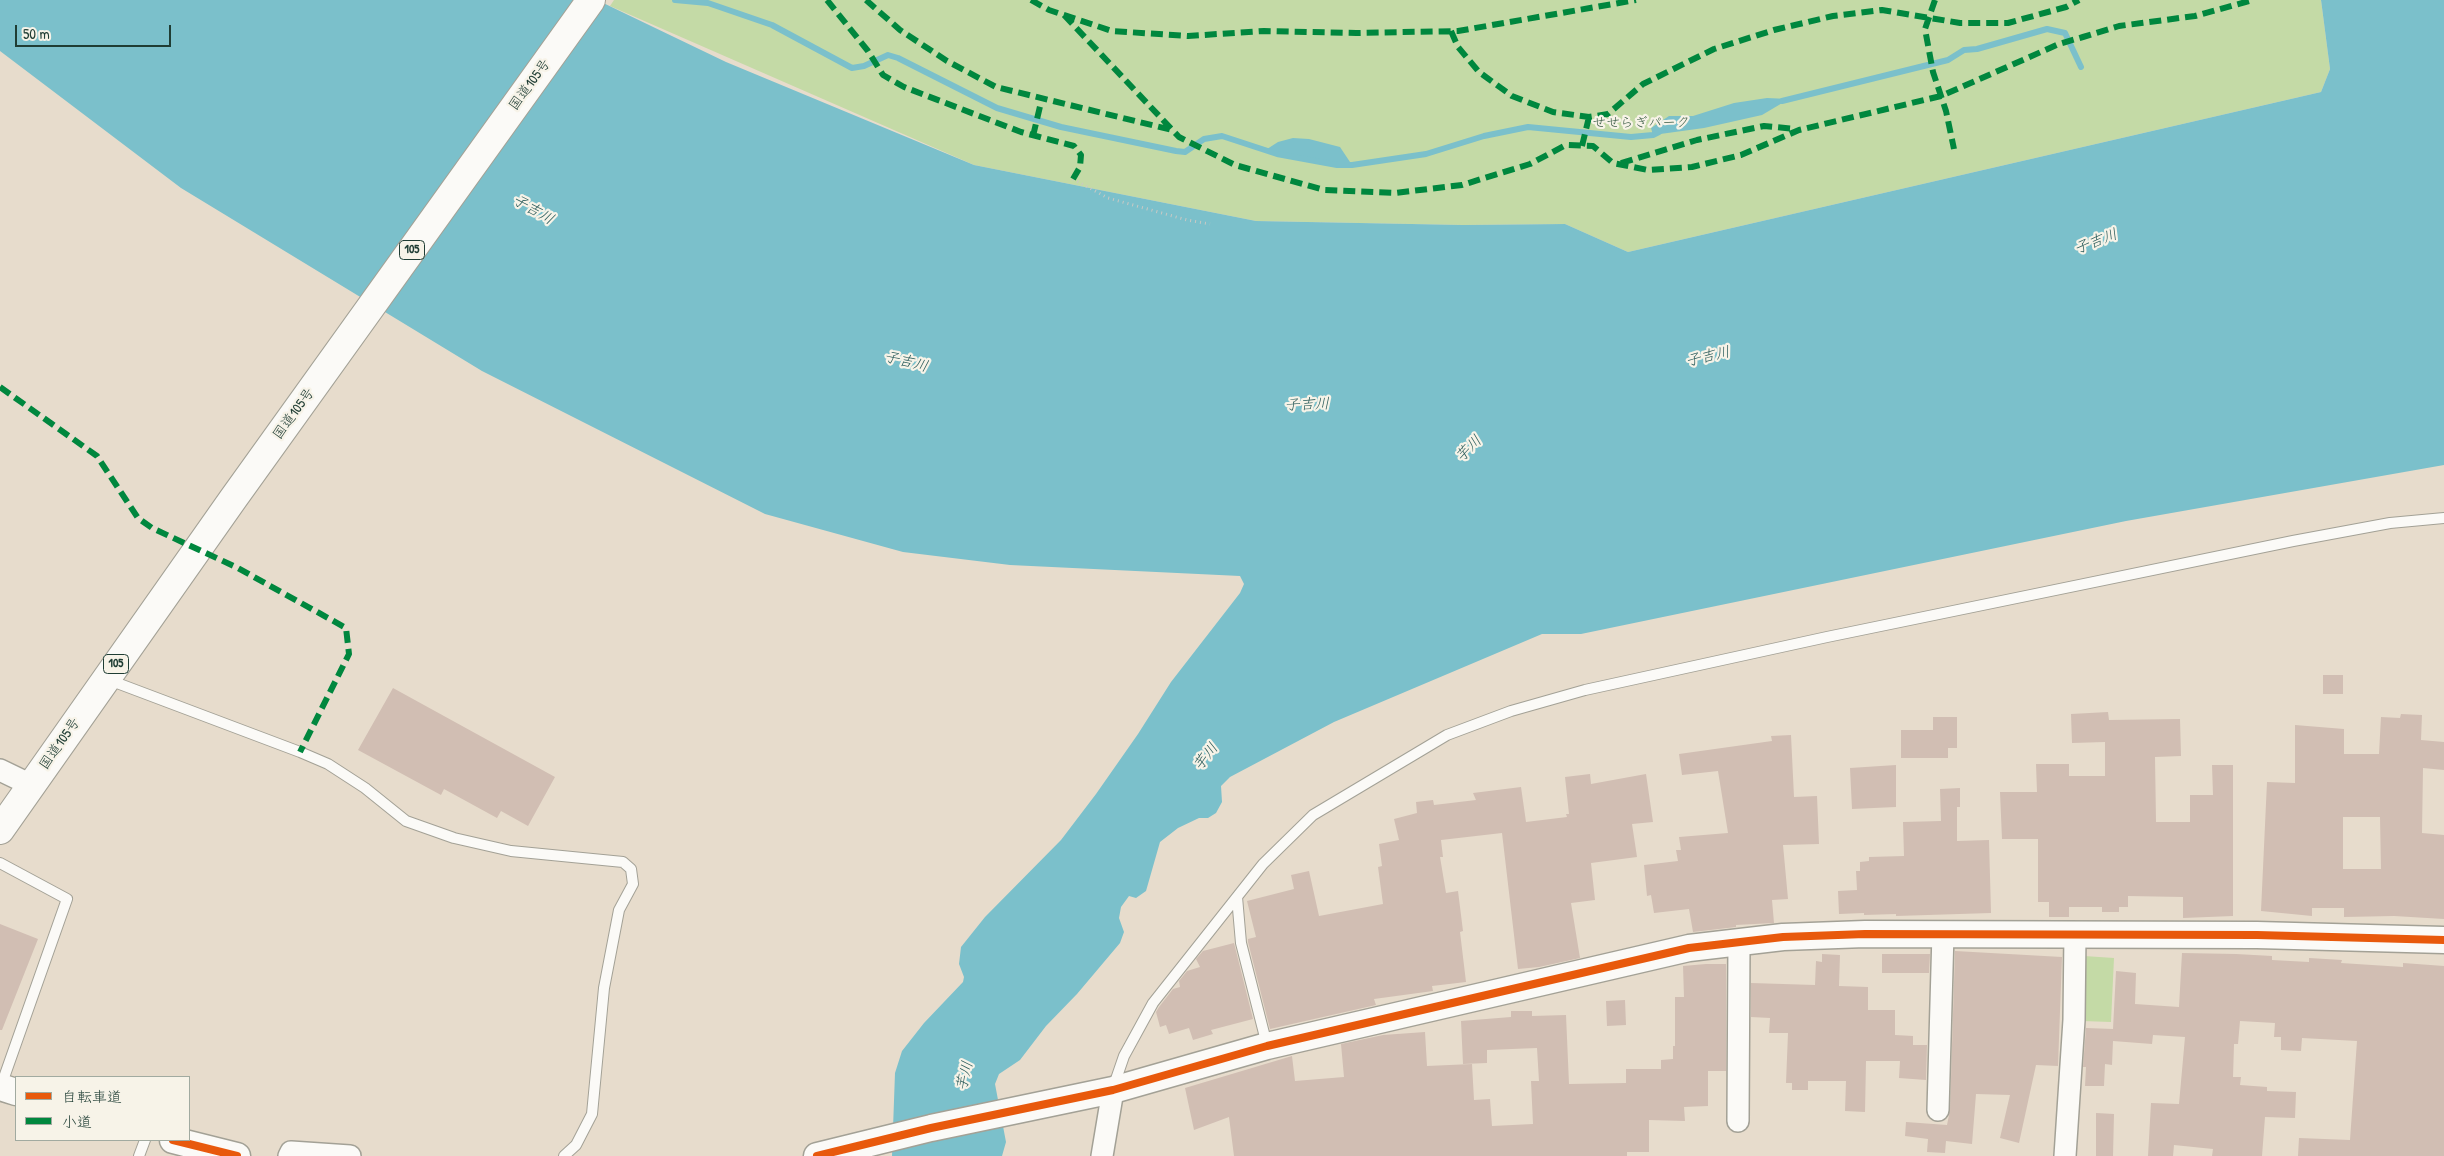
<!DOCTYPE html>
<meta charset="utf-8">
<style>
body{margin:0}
#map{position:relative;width:2444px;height:1156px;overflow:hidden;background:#e7dccc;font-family:"Patrick Hand","Klee One",sans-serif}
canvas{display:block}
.legend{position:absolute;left:15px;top:1076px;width:175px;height:65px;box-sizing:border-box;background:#f7f3e8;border:1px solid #a1aaa0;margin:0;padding:6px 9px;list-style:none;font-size:15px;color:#1f3d34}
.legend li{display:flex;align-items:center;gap:10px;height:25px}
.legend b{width:25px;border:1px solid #a1aaa0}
.scale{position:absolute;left:15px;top:25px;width:156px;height:22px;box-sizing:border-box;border:2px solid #1f3d34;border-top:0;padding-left:6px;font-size:15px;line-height:18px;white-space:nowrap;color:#1f3d34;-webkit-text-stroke:4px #f7f3e8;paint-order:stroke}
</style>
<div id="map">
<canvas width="2444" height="1156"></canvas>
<ul class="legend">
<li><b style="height:6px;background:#e8590c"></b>自転車道</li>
<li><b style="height:6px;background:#00873e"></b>小道</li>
</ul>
<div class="scale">50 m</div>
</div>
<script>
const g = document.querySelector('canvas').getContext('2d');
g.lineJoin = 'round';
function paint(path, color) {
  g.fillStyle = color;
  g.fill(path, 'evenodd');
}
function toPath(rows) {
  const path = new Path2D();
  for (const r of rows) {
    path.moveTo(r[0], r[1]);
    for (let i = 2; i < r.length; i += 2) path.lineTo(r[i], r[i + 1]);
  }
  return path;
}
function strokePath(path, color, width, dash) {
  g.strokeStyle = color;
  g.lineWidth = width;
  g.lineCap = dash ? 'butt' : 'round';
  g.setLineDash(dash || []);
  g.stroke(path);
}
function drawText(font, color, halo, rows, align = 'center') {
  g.font = font + ' "Patrick Hand","Klee One",sans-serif';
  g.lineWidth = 4.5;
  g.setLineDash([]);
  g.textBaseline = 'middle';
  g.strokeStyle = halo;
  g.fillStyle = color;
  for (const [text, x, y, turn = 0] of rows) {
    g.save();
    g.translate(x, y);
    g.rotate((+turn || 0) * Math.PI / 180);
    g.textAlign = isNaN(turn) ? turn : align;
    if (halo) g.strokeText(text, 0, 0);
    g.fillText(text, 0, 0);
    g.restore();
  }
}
paint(toPath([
 [614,0,2321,0,2330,69,2321,92,1628,252,1565,224,1463,225,1256,221,974,165,610,6],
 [2084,956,2114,958,2111,1022,2082,1021]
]), '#c4daa6');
paint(toPath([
 [0,0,597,0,726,62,974,165,1256,221,1463,225,1565,224,1628,252,2321,92,2330,69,2321,0,2444,0,2444,465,2126,521,1581,634,1542,634,1334,722,1230,777,1221,786,1222,802,1216,813,1208,818,1199,818,1178,828,1160,842,1146,891,1136,898,1129,896,1121,907,1119,918,1124,932,1120,943,1077,994,1046,1026,1020,1060,999,1074,995,1084,1006,1142,1002,1156,892,1156,895,1073,902,1051,924,1023,963,982,964,977,959,964,961,947,985,917,1061,840,1096,794,1138,734,1171,682,1240,593,1244,584,1240,576,1010,565,903,552,765,514,482,371,181,188,0,51],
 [1767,98,1789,99,1762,115,1704,128,1653,135,1651,128,1669,116,1693,116,1734,103],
 [1293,138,1309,139,1340,147,1352,165,1337,165,1264,151,1278,142]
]), '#7bc0cb');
strokePath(toPath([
 [675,0,708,3,772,25,852,68,864,66,888,55,898,58,997,108,1061,127,1176,151,1185,152,1204,139,1222,136,1277,154,1337,165,1352,165,1426,154,1484,136,1528,127,1631,137,1653,135,1659,132],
 [1782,101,1948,60,1964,50,1977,49,2047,29,2065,33,2081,67]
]), '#7bc0cb', 6);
paint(toPath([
 [2323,675,2343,675,2343,694,2323,694],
 [393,688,555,777,528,826,501,811,497,818,444,789,441,795,358,750],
 [2108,712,2109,720,2180,719,2181,756,2155,757,2156,822,2190,822,2190,795,2213,795,2212,765,2233,765,2233,916,2183,918,2183,897,2128,896,2128,907,2119,907,2119,912,2102,912,2102,907,2069,907,2069,917,2049,917,2049,902,2038,902,2038,839,2002,839,2000,792,2037,792,2036,764,2069,764,2069,776,2105,776,2105,742,2072,743,2071,714],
 [2401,714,2422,715,2421,740,2444,742,2444,770,2423,768,2422,833,2444,835,2444,919,2394,916,2344,917,2344,908,2312,908,2312,916,2261,911,2267,782,2295,783,2295,725,2344,729,2344,754,2379,754,2381,717,2400,718],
 [2343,817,2380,817,2381,869,2343,869],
 [1933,717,1957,717,1957,748,1948,748,1948,758,1901,758,1901,730,1933,730],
 [1791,735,1794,797,1817,796,1819,844,1783,845,1788,899,1772,900,1774,923,1736,925,1736,927,1693,932,1689,909,1654,913,1651,895,1647,896,1644,865,1678,861,1676,850,1681,850,1679,837,1728,833,1718,771,1682,775,1679,754,1772,741,1771,736],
 [1896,765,1896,807,1852,809,1850,768],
 [1590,774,1591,784,1646,774,1653,822,1632,824,1637,857,1591,863,1595,900,1571,903,1580,958,1539,967,1518,969,1502,833,1441,840,1443,857,1440,857,1446,893,1458,891,1463,931,1460,932,1466,982,1432,986,1433,991,1374,999,1376,1005,1270,1029,1248,942,1248,939,1256,937,1247,901,1294,889,1291,875,1309,871,1319,916,1383,904,1378,867,1382,866,1379,844,1399,840,1394,819,1417,813,1416,802,1433,800,1434,805,1476,800,1473,793,1521,787,1526,822,1567,817,1566,814,1569,814,1565,777],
 [1960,788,1960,807,1957,807,1957,841,1989,840,1991,913,1896,916,1896,914,1864,915,1864,913,1839,914,1838,891,1857,890,1856,871,1860,871,1860,862,1869,861,1869,857,1904,856,1903,822,1941,821,1940,789],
 [0,924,38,939,2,1030,0,1030],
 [1234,943,1253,1019,1211,1030,1213,1034,1193,1040,1189,1028,1169,1034,1166,1025,1160,1027,1156,1012,1159,1007,1173,989,1180,987,1179,981,1187,971,1200,967,1196,959,1203,951],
 [1955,951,2062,957,2058,1066,2036,1065,2019,1143,2000,1138,2010,1095,1976,1094,1972,1144,1946,1141,1945,1153,1927,1152,1928,1139,1905,1136,1906,1122,1947,1125,1950,1110],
 [2182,953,2236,954,2272,956,2272,960,2309,962,2309,958,2342,960,2341,963,2403,967,2403,963,2444,966,2444,1156,2298,1156,2299,1138,2350,1140,2357,1041,2302,1038,2301,1051,2281,1050,2281,1037,2274,1037,2275,1023,2240,1021,2238,1044,2234,1044,2233,1077,2241,1077,2240,1085,2267,1087,2267,1091,2296,1092,2295,1118,2265,1117,2262,1156,2212,1156,2213,1149,2174,1145,2173,1156,2148,1156,2151,1103,2179,1104,2185,1037,2153,1035,2152,1044,2113,1041,2112,1065,2105,1064,2104,1086,2085,1086,2086,1067,2083,1067,2086,1028,2113,1029,2116,971,2136,973,2135,1004,2179,1007],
 [1822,954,1840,955,1839,986,1868,987,1868,1010,1895,1010,1895,1035,1913,1036,1913,1045,1927,1045,1926,1080,1899,1078,1900,1061,1866,1061,1865,1112,1845,1111,1846,1081,1808,1081,1808,1090,1792,1090,1792,1083,1786,1083,1788,1033,1769,1033,1770,1018,1751,1017,1751,983,1815,985,1816,961,1822,962],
 [1882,954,1930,954,1929,973,1882,973],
 [1706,964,1726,964,1726,1071,1708,1071,1708,1106,1684,1107,1685,1121,1649,1120,1649,1152,1627,1152,1627,1156,1234,1156,1229,1117,1194,1130,1185,1088,1292,1056,1295,1081,1344,1077,1341,1044,1383,1035,1425,1032,1427,1066,1472,1064,1474,1100,1490,1099,1492,1126,1533,1124,1531,1081,1539,1081,1537,1048,1487,1050,1487,1063,1463,1064,1461,1021,1511,1017,1511,1011,1532,1011,1532,1016,1566,1015,1569,1084,1626,1083,1626,1069,1661,1069,1661,1060,1673,1059,1673,1046,1675,1046,1675,997,1684,997,1683,966],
 [1625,1000,1626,1025,1607,1026,1606,1001],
 [2096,1113,2114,1114,2113,1156,2096,1156]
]), '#d1beb3');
const service = toPath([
 [109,680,300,752,328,764,365,788,406,821,454,838,511,851,623,862,631,869,633,884,619,910,604,988,592,1114,576,1145,564,1156],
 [0,863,67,899,1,1086],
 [1237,897,1241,943,1267,1045],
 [1113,1088,1124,1056,1153,1003,1263,864,1313,815,1447,735,1511,711,1585,690,1827,637,2293,541,2390,523,2444,518],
 [139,1156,145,1140]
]);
const minor = toPath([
 [0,770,31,785],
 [1938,1110,1943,933],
 [1738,1121,1739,942],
 [289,1156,291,1152,350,1156],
 [1102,1156,1113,1090],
 [2065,1156,2074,1020,2075,934]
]);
const tertiary = toPath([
 [0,1087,16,1092],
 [173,1140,237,1156],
 [817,1156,931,1128,1113,1090,1267,1046,1689,948,1783,937,1865,934,2257,935,2444,940]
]);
const trunk = toPath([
 [0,830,233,499,591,0]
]);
strokePath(service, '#a3a196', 12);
strokePath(minor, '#a3a196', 24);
strokePath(tertiary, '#a3a196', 29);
strokePath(trunk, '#a3a196', 30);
strokePath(toPath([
 [1073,179,1108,198,1187,220,1210,224]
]), '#c9c9c4', 3, [1, 4]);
strokePath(service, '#fbfaf7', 10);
strokePath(minor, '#fbfaf7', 21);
strokePath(tertiary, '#fbfaf7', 26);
strokePath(trunk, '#fbfaf7', 28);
strokePath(toPath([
 [827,0,868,51,883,75,904,87,1021,132,1074,146,1081,155,1080,167,1073,179],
 [866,0,900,30,947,61,996,87,1172,130],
 [1031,0,1049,10,1112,31,1188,36,1264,31,1356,33,1458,31,1636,0],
 [1935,0,1925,29,1933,72,1946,111,1954,149],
 [1064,15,1179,137,1235,165,1324,190,1395,193,1462,185,1530,164,1566,145,1593,146,1613,163,1648,170,1692,167,1741,155,1799,130,1941,96,2059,44,2083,37,2119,26,2195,16,2253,0],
 [1451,31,1458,47,1479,72,1512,96,1553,112,1589,117,1608,114,1643,84,1714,49,1774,30,1833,16,1882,10,1960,23,2008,23,2066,7,2079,0],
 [1033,136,1042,98],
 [1582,146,1589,117],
 [1621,163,1697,140,1764,126,1796,129],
 [0,387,97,456,138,518,152,528,238,568,346,628,349,654,300,752]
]), '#00873e', 6, [12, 6]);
strokePath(toPath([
 [173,1140,237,1156],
 [817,1156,931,1128,1113,1090,1267,1046,1689,948,1783,937,1865,934,2257,935,2444,940]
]), '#e8590c', 8);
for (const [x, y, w] of [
 [412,250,25],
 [116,664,25]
]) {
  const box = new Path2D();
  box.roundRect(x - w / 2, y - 9.5, w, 19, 4);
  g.fillStyle = '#f7f3e8';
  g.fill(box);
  strokePath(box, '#1f3d34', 1);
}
drawText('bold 12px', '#1f3d34', null, [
 ["105",412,250],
 ["105",116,664]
]);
drawText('14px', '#1f3d34', '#f7f3e8', [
 ["国道105号",530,85,-54],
 ["国道105号",294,414,-54],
 ["国道105号",60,744,-55]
]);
drawText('14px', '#3a5c45', '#f7f3e8', [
 ["せせらぎパーク",1641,123]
]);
drawText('italic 15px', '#2a5b5a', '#f7f3e8', [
 ["子吉川",533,210,30],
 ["子吉川",2096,242,-21],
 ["子吉川",1708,357,-13],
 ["子吉川",906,362,14],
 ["子吉川",1307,405,-2],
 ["芋川",1469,449,-45],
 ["芋川",1206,757,-52],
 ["芋川",965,1076,-77]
]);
</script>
